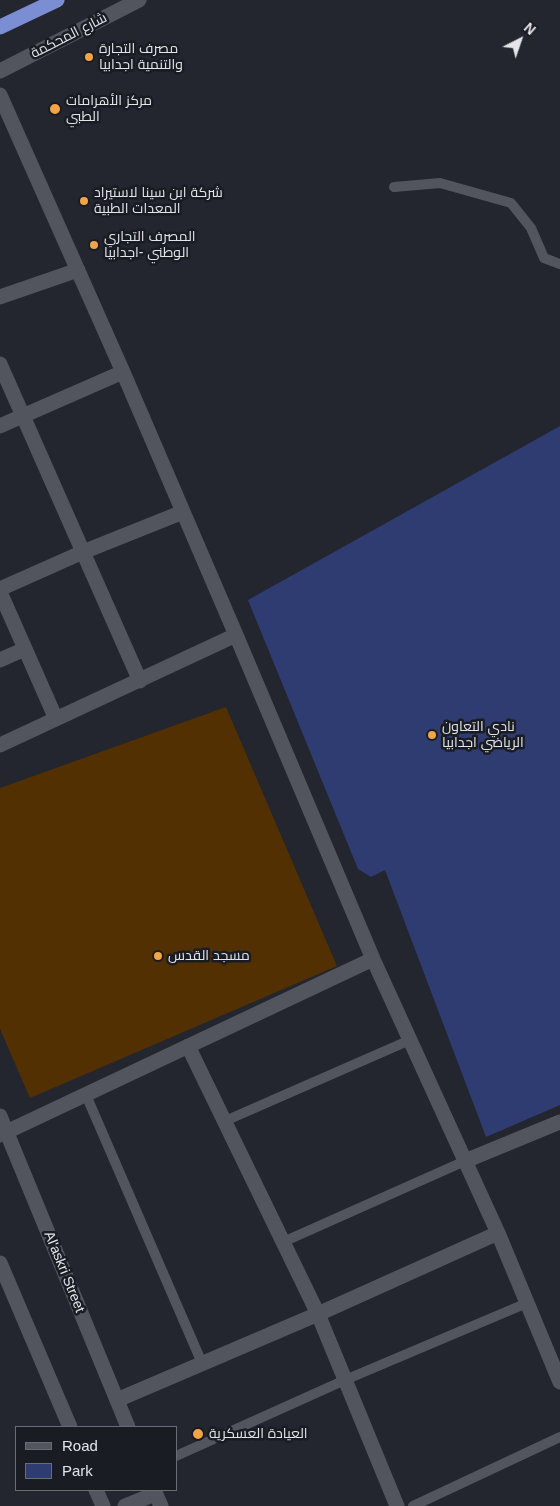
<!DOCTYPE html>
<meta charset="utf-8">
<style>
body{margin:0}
#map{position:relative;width:560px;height:1506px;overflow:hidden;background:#23262e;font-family:Helvetica,sans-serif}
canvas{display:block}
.legend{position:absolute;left:15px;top:1426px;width:162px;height:65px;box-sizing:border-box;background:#1a1c24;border:1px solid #6a6c73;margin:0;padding:6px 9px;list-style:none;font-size:15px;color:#e3e5ea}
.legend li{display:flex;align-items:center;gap:10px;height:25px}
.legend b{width:25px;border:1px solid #6a6c73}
.north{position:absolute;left:495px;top:15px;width:50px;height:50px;-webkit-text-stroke:4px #1a1c24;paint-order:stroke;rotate:41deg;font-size:14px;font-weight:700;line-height:20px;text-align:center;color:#e3e5ea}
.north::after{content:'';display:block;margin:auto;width:18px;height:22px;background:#e3e5ea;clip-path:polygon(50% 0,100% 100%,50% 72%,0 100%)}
</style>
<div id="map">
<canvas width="560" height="1506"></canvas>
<ul class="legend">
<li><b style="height:6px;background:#52555e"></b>Road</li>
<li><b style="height:14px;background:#2f3c71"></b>Park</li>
</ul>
<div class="north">N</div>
</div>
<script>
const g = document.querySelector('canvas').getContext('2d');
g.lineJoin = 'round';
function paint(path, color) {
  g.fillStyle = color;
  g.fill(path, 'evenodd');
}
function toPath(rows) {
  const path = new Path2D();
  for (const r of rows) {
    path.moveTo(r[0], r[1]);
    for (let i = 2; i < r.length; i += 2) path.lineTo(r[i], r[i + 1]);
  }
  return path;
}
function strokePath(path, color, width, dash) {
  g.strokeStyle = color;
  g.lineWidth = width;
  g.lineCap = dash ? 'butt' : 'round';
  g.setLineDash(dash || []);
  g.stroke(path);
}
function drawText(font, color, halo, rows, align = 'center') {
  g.font = font + ' Helvetica,Cairo,sans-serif';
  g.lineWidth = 5;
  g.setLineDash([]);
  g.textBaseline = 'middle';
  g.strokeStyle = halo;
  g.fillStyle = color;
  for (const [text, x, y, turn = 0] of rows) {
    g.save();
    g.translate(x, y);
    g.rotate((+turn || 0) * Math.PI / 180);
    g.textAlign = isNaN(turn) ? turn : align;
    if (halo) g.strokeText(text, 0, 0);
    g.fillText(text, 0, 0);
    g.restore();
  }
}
paint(toPath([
 [560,426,560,1105,486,1137,385,870,371,877,358,869,248,600]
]), '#2f3c71');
paint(toPath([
 [226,707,337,966,30,1098,0,1029,0,788]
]), '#523001');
strokePath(toPath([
 [394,187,440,183,511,203,531,228,544,258,560,264],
 [86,1095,202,1363],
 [225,1121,410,1040],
 [283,1242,465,1161],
 [176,1456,345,1380,527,1303],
 [413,1506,560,1437]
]), '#52555e', 10);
strokePath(toPath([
 [0,95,123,372,236,635,373,959,498,1233,560,1382],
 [0,297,78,270],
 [0,364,140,681],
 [0,426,123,372],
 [0,589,83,552,183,512],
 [0,592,56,719],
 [0,660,25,649],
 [0,745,236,635],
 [188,1046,318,1314,397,1506],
 [0,1135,373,959],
 [465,1161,560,1122],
 [117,1400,318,1314,498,1233],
 [125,1506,155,1494]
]), '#52555e', 15);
strokePath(toPath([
 [0,71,139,0],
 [0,1116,128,1427],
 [0,1263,70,1427],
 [96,1490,103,1506],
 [154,1490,161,1506]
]), '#52555e', 15);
strokePath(toPath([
 [0,27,57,0]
]), '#7b8ed4', 15);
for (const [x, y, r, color] of [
 [89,57,5,"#f4a444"],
 [55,109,6,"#f4a444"],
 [84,201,5,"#f4a444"],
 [94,245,5,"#f4a444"],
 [432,735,5,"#f4a444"],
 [158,956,5,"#f4a444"],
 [198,1434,6,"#f4a444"]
]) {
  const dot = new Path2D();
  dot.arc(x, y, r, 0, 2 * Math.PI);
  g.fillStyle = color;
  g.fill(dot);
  strokePath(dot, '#1a1c24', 2);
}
drawText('14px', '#e3e5ea', '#1a1c24', [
 ["شارع المحكمة",69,36,-27],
 ["Al'askri Street",64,1272,68]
]);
drawText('14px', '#e3e5ea', '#1a1c24', [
 ["مصرف التجارة",99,49],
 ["والتنمية اجدابيا",99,65],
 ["مركز الأهرامات",66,101],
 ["الطبي",66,117],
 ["شركة ابن سينا لاستيراد",94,193],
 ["المعدات الطبية",94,209],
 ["المصرف التجاري",104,237],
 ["الوطني -اجدابيا",104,253],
 ["نادي التعاون",442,727],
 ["الرياضي اجدابيا",442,743],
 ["مسجد القدس",168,956],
 ["العيادة العسكرية",209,1434]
], 'left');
</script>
